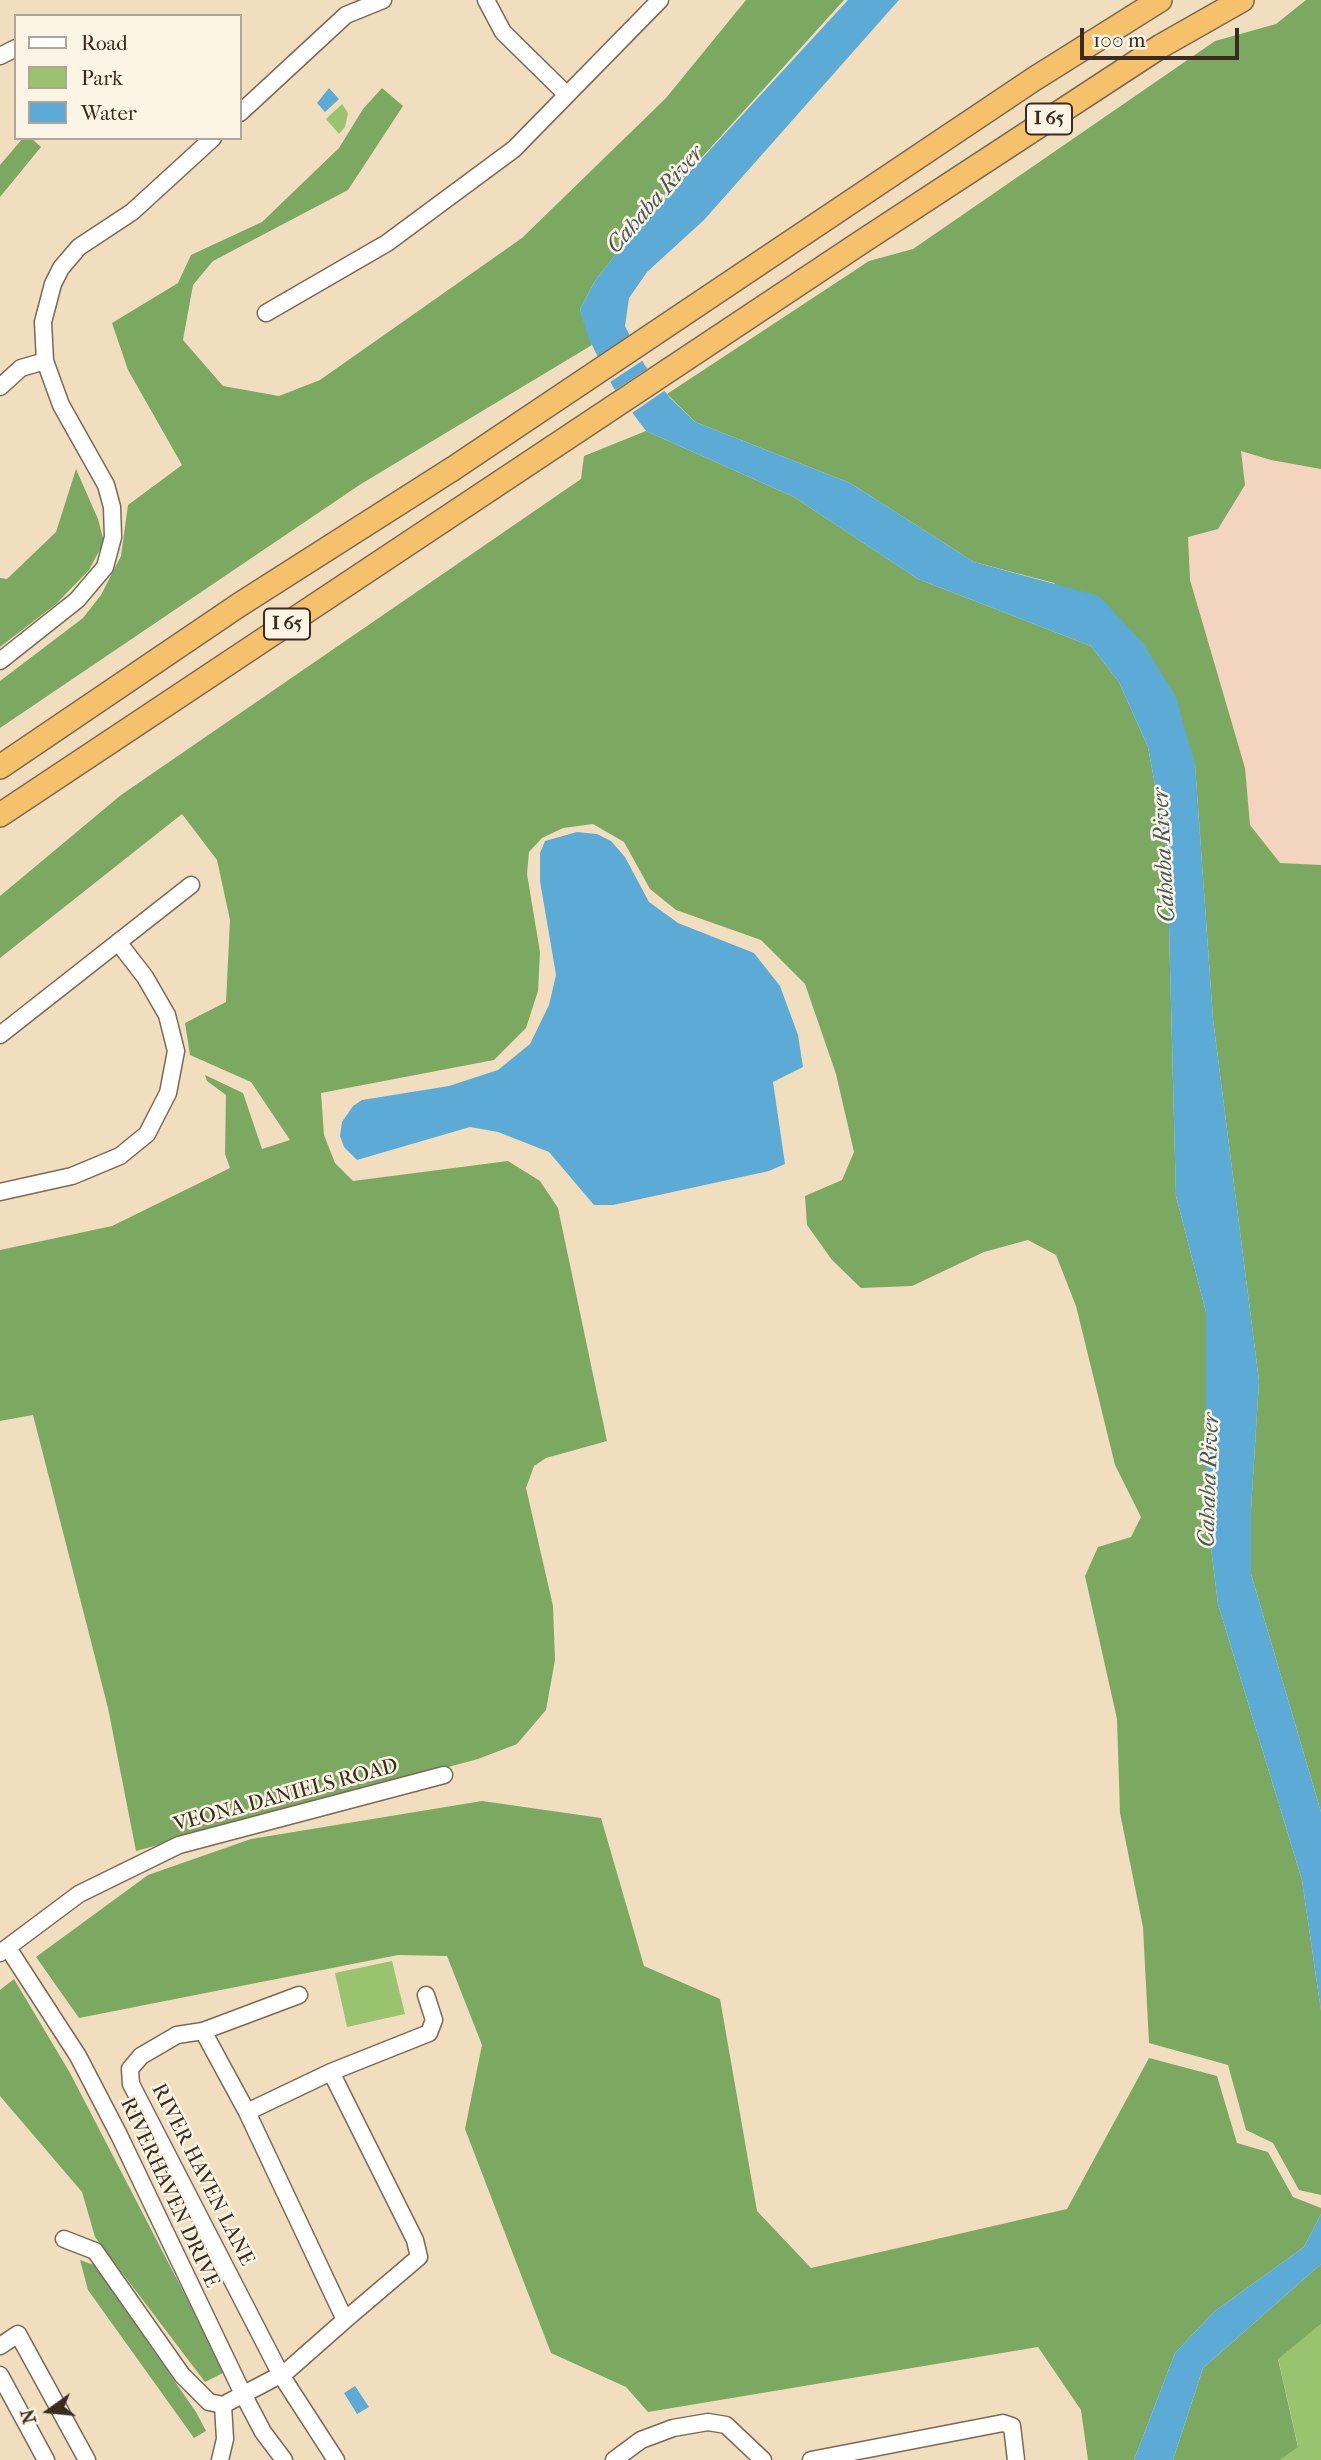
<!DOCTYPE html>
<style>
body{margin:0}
#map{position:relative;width:1321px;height:2460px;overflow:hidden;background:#f1debe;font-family:"IM FELL French Canon",serif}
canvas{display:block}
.legend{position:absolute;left:14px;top:14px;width:228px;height:126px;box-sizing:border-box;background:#fcf5e5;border:2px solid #afa495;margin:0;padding:9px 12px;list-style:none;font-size:21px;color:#3b2a1e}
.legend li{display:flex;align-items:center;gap:14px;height:35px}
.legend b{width:35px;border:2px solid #afa495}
.north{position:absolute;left:14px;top:2376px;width:70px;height:70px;-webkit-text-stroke:5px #fcf5e5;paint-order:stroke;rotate:255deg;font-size:19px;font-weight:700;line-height:28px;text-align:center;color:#3b2a1e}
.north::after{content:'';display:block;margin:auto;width:24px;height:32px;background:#3b2a1e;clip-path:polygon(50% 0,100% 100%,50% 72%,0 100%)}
.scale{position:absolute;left:1080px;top:28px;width:159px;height:32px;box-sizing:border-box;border:4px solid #3b2a1e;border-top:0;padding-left:9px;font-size:21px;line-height:24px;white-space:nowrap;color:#3b2a1e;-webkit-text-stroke:5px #fcf5e5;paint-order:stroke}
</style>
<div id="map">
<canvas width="1321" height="2460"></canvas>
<ul class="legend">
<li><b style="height:9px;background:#fff"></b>Road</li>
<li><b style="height:19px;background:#9ac370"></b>Park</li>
<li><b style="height:19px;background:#5cabd6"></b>Water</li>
</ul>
<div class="north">N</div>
<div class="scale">100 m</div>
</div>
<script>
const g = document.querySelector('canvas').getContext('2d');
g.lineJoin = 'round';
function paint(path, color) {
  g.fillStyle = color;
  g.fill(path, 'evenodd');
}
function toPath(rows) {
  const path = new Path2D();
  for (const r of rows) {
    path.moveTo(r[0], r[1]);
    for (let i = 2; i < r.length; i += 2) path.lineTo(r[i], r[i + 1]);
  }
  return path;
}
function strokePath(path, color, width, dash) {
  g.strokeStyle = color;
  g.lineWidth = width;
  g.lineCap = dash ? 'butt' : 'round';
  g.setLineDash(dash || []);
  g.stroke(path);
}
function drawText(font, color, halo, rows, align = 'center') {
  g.font = font + ' "IM FELL French Canon",serif';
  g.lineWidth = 5;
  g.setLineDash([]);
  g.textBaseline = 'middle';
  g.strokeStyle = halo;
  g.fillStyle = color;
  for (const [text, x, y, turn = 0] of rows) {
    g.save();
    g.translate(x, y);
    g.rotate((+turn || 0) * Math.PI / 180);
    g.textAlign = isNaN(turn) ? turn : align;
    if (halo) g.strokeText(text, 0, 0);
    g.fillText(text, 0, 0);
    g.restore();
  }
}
paint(toPath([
 [1321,148,1321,1653,1145,514]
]), '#f3d4bf');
paint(toPath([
 [342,104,348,113,345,127,339,134,326,119],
 [392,1961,405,2014,347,2027,335,1973],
 [1321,2324,1321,2460,1280,2460,1298,2446,1278,2358]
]), '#9ac370');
paint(toPath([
 [746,0,844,0,628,239,595,281,580,309,592,345,361,484,0,728,0,681,83,618,101,595,121,556,128,505,182,465,128,370,112,323,178,283,191,255,262,222,339,148,363,109,382,88,403,106,348,190,213,261,193,285,183,340,223,386,279,396,320,380,522,238,666,98],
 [1306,0,1321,0,1321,469,1271,460,1241,451,1245,485,1218,529,1188,537,1190,580,1245,768,1250,825,1280,863,1321,865,1321,1812,1251,1574,1251,1509,1259,1381,1213,1019,1195,764,1054,583,974,562,850,483,695,422,667,394,869,261,913,249,1215,41,1276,24],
 [23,138,31,138,41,147,0,197,0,165],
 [646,431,794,497,918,579,1091,646,1119,682,1148,747,1167,850,1176,1196,1206,1312,1206,1508,1218,1604,1302,1880,1321,2011,1321,2195,1299,2190,1273,2143,1246,2130,1228,2065,1149,2043,1143,1927,1120,1813,1117,1719,1085,1576,1098,1547,1131,1537,1141,1517,1115,1465,1076,1306,1056,1255,1028,1240,984,1252,912,1286,861,1288,832,1260,807,1225,805,1196,842,1180,854,1152,836,1074,805,984,761,940,676,910,650,889,624,842,593,824,563,828,542,838,529,852,527,874,540,952,538,991,526,1028,494,1060,321,1093,324,1135,335,1163,353,1181,508,1161,540,1181,558,1208,607,1441,546,1458,534,1466,526,1488,553,1606,555,1660,546,1710,517,1744,478,1759,136,1851,108,1708,33,1415,0,1421,0,1250,112,1226,230,1168,225,1154,226,1095,207,1081,205,1075,243,1093,262,1149,290,1140,251,1082,190,1055,185,1023,226,1002,230,920,217,860,182,814,0,958,0,896,121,795,581,479,584,456],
 [76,469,98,519,104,542,89,570,56,604,0,647,0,578,7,579,56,532],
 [482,1801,601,1818,644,1966,720,1999,757,2211,811,2268,1067,2209,1149,2058,1217,2076,1237,2143,1268,2152,1293,2197,1321,2208,1321,2214,1304,2247,1215,2311,1175,2353,1134,2460,1088,2460,1081,2410,1038,2347,648,2412,626,2387,551,2353,465,2129,482,2045,447,1956,398,1955,79,2018,36,1957,148,1875,251,1839],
 [14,1979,70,2073,225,2372,205,2382,95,2237,82,2192,0,2096,0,1990],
 [80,2260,94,2265,196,2412,206,2431,194,2438,88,2290],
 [1321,2264,1321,2324,1278,2359,1298,2447,1280,2460,1173,2460,1203,2368]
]), '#7ba962');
paint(toPath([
 [848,0,899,0,704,220,647,272,629,298,625,326,644,364,670,398,695,422,850,483,974,562,1099,596,1143,643,1176,697,1195,764,1213,1019,1259,1381,1251,1509,1251,1574,1321,1812,1321,2011,1302,1880,1218,1604,1206,1508,1206,1312,1176,1196,1167,850,1148,747,1119,682,1091,646,918,579,794,497,646,431,613,387,588,337,580,309,595,281,628,239],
 [329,88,339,99,325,112,317,103],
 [577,832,597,834,611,841,625,857,649,902,678,923,754,953,780,986,798,1035,803,1067,773,1082,785,1164,769,1171,613,1205,594,1205,549,1152,498,1132,470,1127,357,1160,344,1147,340,1136,342,1122,353,1106,362,1100,449,1086,498,1070,530,1044,549,1005,556,975,540,881,540,853,545,841],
 [1321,2214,1321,2264,1203,2368,1173,2460,1134,2460,1175,2353,1215,2311,1304,2247],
 [355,2386,369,2407,357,2414,344,2393]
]), '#5cabd6');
paint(toPath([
 [633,333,645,359,607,384,594,359],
 [650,367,667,389,629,415,612,392]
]), '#f1debe');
const minor = toPath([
 [486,0,503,32,567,95],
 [0,56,16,48],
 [240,113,346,15,383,0],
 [266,313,387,243,514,149,660,0],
 [0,387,21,368,45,361],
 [0,661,77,600,105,567,113,537,112,507,106,485,61,405,45,361,43,322,53,284,61,268,79,247,132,212,213,138],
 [0,1035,191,885],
 [0,1192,72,1176,120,1156,147,1134,168,1093,176,1051,167,1015,145,977,118,942],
 [8,1948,78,2056,119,2135,243,2394,263,2432,284,2460],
 [0,1953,79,1894,179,1845,444,1775],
 [299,1995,203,2031,247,2112,345,2320,419,2257,415,2240,331,2072],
 [203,2031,177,2035,141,2056,130,2069,131,2084,281,2375,336,2460],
 [247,2112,331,2072,429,2033,434,2020,426,1995],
 [64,2239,95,2251,182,2375,209,2402,223,2405,286,2372,345,2320],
 [0,2346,18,2334,87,2460],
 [0,2375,46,2460],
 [220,2460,225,2439,223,2405],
 [614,2460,641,2440,673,2428,708,2422,726,2425,763,2460],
 [811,2460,1003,2423,1012,2426,1016,2460]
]);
const highway = toPath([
 [0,767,239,605,454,468,1034,79,1160,0],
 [0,815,860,243,1161,46,1242,0]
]);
strokePath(minor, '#7b6956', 19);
strokePath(highway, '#7b6956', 26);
strokePath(minor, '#fff', 16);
strokePath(highway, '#f5c16b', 23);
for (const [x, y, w] of [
 [1049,119,46],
 [287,624,46]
]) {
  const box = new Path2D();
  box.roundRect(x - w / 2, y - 15.5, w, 31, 5);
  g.fillStyle = '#fcf5e5';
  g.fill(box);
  strokePath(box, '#3b2a1e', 2);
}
drawText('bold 19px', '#3b2a1e', null, [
 ["I 65",1049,119],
 ["I 65",287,624]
]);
drawText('21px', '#3b2a1e', '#fcf5e5', [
 ["VEONA DANIELS ROAD",286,1796,-15],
 ["RIVER HAVEN LANE",202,2175,63],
 ["RIVERHAVEN DRIVE",169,2193,65]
]);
drawText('italic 23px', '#47575e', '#fcf5e5', [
 ["Cahaba River",656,200,-49],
 ["Cahaba River",1165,855,-93],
 ["Cahaba River",1210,1480,-88]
]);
</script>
